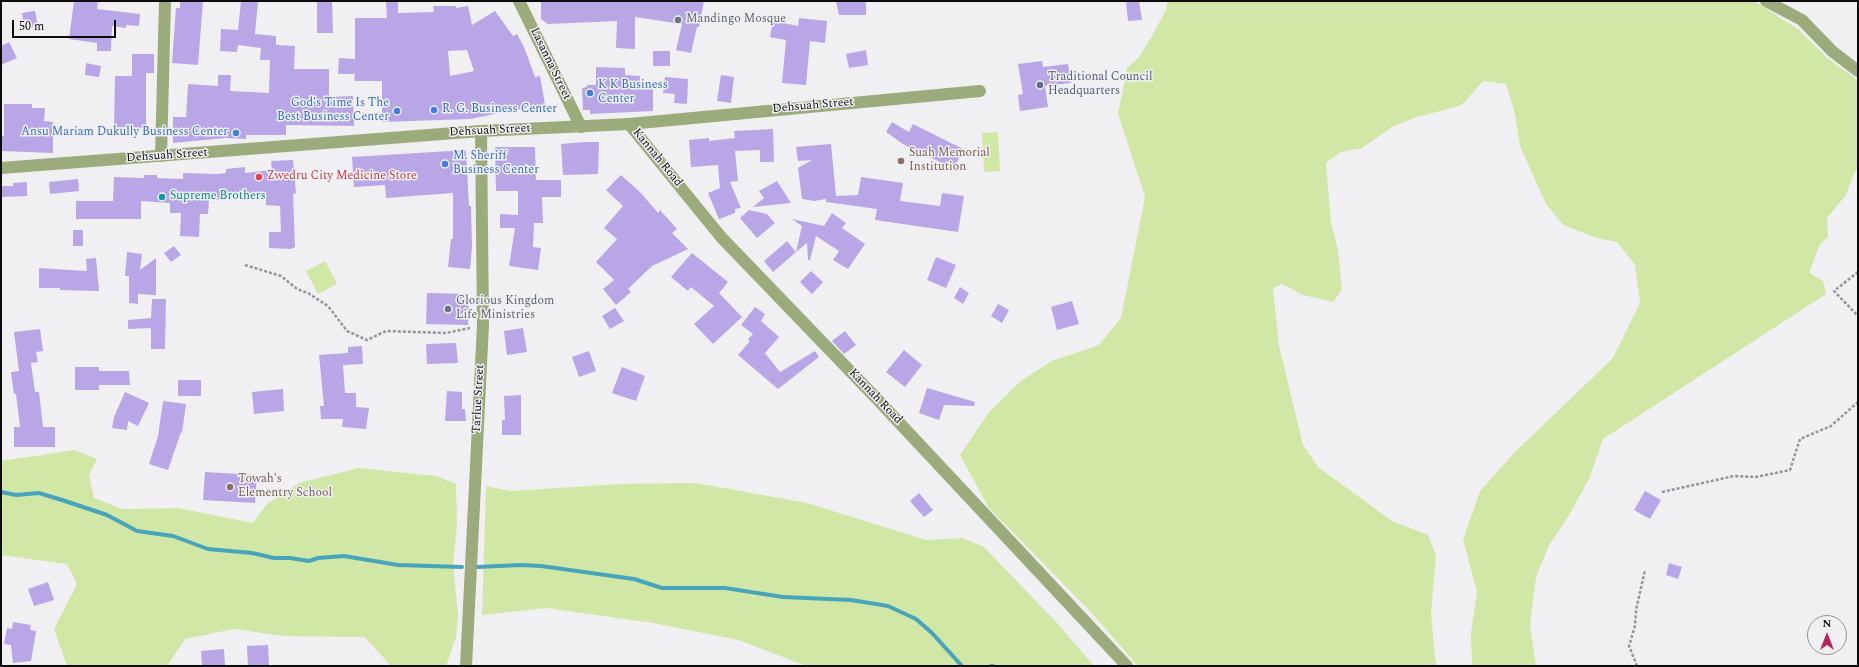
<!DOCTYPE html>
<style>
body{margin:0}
#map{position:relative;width:1859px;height:667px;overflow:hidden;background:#f0f0f3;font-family:Spectral,serif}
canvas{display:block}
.frame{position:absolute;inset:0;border:2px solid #0c0c0d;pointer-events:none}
.north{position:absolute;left:1807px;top:615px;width:40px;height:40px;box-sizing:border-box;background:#f0f0f3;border:1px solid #959597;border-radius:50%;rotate:0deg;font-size:11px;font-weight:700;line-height:16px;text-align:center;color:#0c0c0d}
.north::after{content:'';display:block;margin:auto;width:14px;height:18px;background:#b52655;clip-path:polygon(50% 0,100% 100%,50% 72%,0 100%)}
.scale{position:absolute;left:12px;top:20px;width:104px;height:18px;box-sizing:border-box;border:2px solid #0c0c0d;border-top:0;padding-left:5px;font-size:12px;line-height:14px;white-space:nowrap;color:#0c0c0d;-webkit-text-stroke:3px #f0f0f3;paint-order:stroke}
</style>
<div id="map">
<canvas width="1859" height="667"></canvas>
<div class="frame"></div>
<div class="north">N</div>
<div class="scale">50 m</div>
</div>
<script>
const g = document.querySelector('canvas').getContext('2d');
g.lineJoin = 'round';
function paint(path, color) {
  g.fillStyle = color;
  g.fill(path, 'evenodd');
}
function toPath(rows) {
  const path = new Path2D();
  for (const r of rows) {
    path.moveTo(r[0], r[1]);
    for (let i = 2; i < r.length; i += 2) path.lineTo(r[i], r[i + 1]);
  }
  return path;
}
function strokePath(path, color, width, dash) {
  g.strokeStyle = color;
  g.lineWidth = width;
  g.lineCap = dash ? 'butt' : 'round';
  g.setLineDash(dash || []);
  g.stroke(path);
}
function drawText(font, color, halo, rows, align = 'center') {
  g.font = font + ' Spectral,serif';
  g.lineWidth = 3;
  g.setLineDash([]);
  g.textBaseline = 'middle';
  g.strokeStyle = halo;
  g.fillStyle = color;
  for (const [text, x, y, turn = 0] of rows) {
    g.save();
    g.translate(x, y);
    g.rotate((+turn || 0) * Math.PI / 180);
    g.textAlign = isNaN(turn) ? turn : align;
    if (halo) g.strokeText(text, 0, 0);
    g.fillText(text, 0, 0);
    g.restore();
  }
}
paint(toPath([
 [1168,1,1754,1,1799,30,1826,57,1858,81,1858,167,1852,178,1846,195,1827,218,1828,237,1820,244,1809,273,1823,281,1826,294,1603,439,1589,479,1568,517,1549,545,1536,577,1530,626,1536,666,1472,666,1471,633,1477,591,1463,540,1480,491,1514,453,1613,358,1640,303,1635,265,1617,242,1597,238,1563,225,1546,204,1520,146,1515,114,1506,84,1483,81,1462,105,1414,118,1392,127,1362,148,1341,152,1326,163,1331,222,1338,250,1342,290,1333,302,1303,295,1282,284,1273,288,1279,346,1303,445,1318,467,1392,521,1428,535,1436,555,1431,614,1436,666,1138,666,1090,611,989,508,960,455,990,411,1022,380,1052,361,1099,345,1121,318,1145,197,1118,114,1127,68,1139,57,1152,36,1166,10],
 [998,132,1000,171,984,172,982,133],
 [325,261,337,284,318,294,306,271],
 [75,450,97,459,89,475,94,498,122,509,178,508,253,523,267,504,299,483,359,468,436,476,456,484,457,526,453,564,458,614,456,637,446,666,391,666,365,637,283,636,234,629,185,639,167,666,67,666,54,629,77,584,67,564,1,555,1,461],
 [696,483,807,503,926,540,962,538,984,547,1058,624,1094,666,806,666,739,640,653,623,546,608,482,615,486,486,510,491,621,484]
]), '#d0e7a5');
strokePath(toPath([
 [1,492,16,495,39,493,62,500,107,515,137,531,173,536,208,549,252,553,274,558,290,558,309,561,318,558,344,556,398,565,462,567],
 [477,567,521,565,541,566,634,579,662,588,725,588,783,597,851,600,888,606,916,619,932,633,962,666],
 [991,666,993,666]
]), '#48a4bb', 4);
paint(toPath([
 [74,1,98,1,97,9,140,14,139,26,126,25,126,28,112,26,111,51,97,51,97,43,69,39],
 [203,1,198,65,172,63,176,8,180,8,180,2],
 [241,1,258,1,255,34,276,36,276,45,295,46,294,69,329,69,329,97,353,96,354,126,286,125,286,135,246,135,246,139,225,138,173,143,173,117,186,117,188,84,218,86,218,75,231,75,230,91,269,93,270,60,260,60,261,48,238,45,237,52,220,51,221,29,238,30],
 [317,1,332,1,333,33,317,33],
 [541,1,704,1,699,27,697,27,691,53,676,50,682,24,635,17,635,49,616,48,617,21,548,24,541,19],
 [836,1,866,1,866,15,839,15],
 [1126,1,1139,1,1142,20,1128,21],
 [386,2,398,2,398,13,434,12,433,6,456,6,456,8,468,6,472,25,495,11,513,36,517,34,524,47,535,77,540,76,545,104,470,119,382,122,382,81,354,81,355,74,338,74,339,58,355,59,355,18,387,18],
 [467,50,474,71,450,76,448,51],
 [35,11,38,26,24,28,22,13],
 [799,18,827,21,825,43,810,41,806,85,782,83,786,40,770,37,773,21,798,26],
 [9,42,17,58,1,65,1,46],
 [866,50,868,65,849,68,846,54],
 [653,51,670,51,670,66,653,66],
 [132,54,154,54,154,73,146,73,146,128,114,127,115,76,132,76],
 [1042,61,1043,67,1068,64,1071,83,1045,86,1048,107,1020,111,1018,95,1023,94,1018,64],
 [86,63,101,66,99,77,85,75],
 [596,67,625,68,625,75,640,76,639,89,653,88,653,111,590,114,590,110,583,110,582,88,587,87,587,85,596,85],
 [721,75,734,77,731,103,717,101],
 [665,77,688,79,687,104,674,103,675,94,663,93],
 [4,104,32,104,32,108,45,108,44,121,53,122,53,153,1,151,1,136,4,136],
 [892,122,909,132,913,124,963,149,954,169,903,144,886,132],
 [773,129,774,162,760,162,760,150,735,151,738,181,730,182,741,208,735,209,735,213,719,219,708,193,720,188,718,165,691,167,689,140,709,138,709,141,735,138,734,131],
 [584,142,599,142,598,174,563,175,561,144],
 [831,144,836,196,858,195,861,177,903,183,900,201,940,206,942,193,964,196,958,232,875,220,877,209,826,202,826,199,814,201,802,199,798,168,812,160,798,161,796,147],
 [495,147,535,147,536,180,561,180,561,197,542,197,543,223,534,223,533,247,541,248,538,270,509,266,515,228,500,228,500,214,518,215,518,191,496,191],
 [466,150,469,206,471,206,472,247,470,269,448,267,451,239,453,239,453,193,386,198,385,185,354,187,352,157],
 [293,160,296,193,293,194,295,247,291,249,269,248,269,232,281,232,280,206,266,205,266,197,209,200,208,214,200,214,199,237,180,236,181,213,170,213,170,203,141,201,141,219,76,219,76,201,113,201,114,177,144,178,144,175,157,175,157,178,183,179,183,173,218,174,226,173,226,169,245,167,245,173,272,170,271,161],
 [621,175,641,193,658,213,660,210,677,229,672,233,688,249,652,266,628,289,631,292,616,305,603,289,614,280,596,262,617,239,604,228,623,206,606,190],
 [78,179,79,191,50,194,49,182],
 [777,181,791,203,753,207,764,198,759,191],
 [27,182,27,196,1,197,1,186,13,186,13,183],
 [749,210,767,214,775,223,757,238,740,218],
 [832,213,846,223,842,228,865,244,848,269,833,260,839,251,816,236,810,260,808,260,807,243,796,252,802,226,792,219,824,226],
 [73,230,83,230,83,246,73,246],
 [787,241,796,252,773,272,764,261],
 [174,246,181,255,171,262,164,253],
 [127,252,142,254,140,270,156,258,156,295,138,294,138,304,129,303,129,276,125,276],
 [692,253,728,282,719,293,742,317,713,344,694,324,714,306,691,287,688,291,671,277],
 [936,257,956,265,946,288,927,280],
 [96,258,99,291,60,290,60,288,39,288,39,268,87,271,86,259],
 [811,271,823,282,812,294,800,282],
 [960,287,969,293,963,304,954,298],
 [427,293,469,294,468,325,426,324],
 [152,299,166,299,165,349,151,349,151,328,128,329,128,320,151,318],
 [1072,301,1079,324,1057,330,1051,307],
 [998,304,1009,310,1002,323,991,316],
 [755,307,765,314,761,321,779,337,765,353,780,372,815,351,819,357,778,389,738,355,750,341,748,339,753,334,741,325],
 [615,308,624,321,610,329,602,316],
 [523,328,527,352,507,355,504,331],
 [40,329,43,351,36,352,38,362,31,363,35,392,39,392,43,427,55,427,55,447,14,447,14,427,20,427,16,394,14,394,11,372,19,371,14,332],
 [845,331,856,345,844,354,832,341],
 [456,343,458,363,427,364,426,344],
 [362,346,363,364,343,365,345,393,356,393,356,407,369,408,366,429,342,427,343,419,321,419,320,406,324,406,319,355,348,353,348,347],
 [904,350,922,365,905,387,886,372],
 [589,351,596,371,579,377,572,357],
 [75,367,99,367,99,371,129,371,130,385,99,385,99,390,75,390],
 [622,367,645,376,636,401,612,393],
 [178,380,201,380,201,396,178,396],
 [927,388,975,402,974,406,944,405,939,420,919,413],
 [283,389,284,411,254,414,252,392],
 [447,391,462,392,462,409,465,409,466,421,445,421],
 [125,392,149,403,138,426,128,421,127,430,112,428,114,417],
 [521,395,521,435,502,435,502,420,505,420,504,396],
 [163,401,186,404,182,433,181,432,168,470,149,464,158,436],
 [205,472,257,475,255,503,203,500],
 [1645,491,1661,500,1650,519,1634,510],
 [919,493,933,510,924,517,910,501],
 [1669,563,1682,567,1678,579,1666,575],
 [48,582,54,600,34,606,28,589],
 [13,622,31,625,30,630,36,631,31,661,13,663,11,645,4,644,7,628,12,629],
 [268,645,269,666,248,666,247,646],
 [224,649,225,666,202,666,201,651]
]), '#b8a6e7');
strokePath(toPath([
 [245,265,281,276,297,289,308,293,328,306,347,331,367,340,386,331,446,333,470,328],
 [1858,272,1834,291,1858,316],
 [1662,492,1734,476,1756,477,1790,470,1800,439,1831,426,1858,402],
 [1637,666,1629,646,1635,626,1636,610,1645,570]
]), '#959598', 2.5, [3, 2]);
strokePath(toPath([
 [1766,1,1802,20,1832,51,1858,71],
 [629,124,980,91],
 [161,156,165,1],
 [466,666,483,325,481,131]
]), '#9bab7c', 12);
strokePath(toPath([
 [519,1,581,127],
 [1,168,481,131,629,124,721,237,877,399,1127,666]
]), '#9bab7c', 12);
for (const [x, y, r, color] of [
 [678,20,4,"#6b7280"],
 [1040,85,4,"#5c6f8a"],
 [590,93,4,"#3f7fe0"],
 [434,110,4,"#3f7fe0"],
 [397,111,4,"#3f7fe0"],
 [236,133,4,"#3f7fe0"],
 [901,161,4,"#8d6e63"],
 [445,164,4,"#3f7fe0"],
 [259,177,4,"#e0444e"],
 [162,197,4,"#0f9aa8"],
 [448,309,4,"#6b7280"],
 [230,487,4,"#8d6e63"]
]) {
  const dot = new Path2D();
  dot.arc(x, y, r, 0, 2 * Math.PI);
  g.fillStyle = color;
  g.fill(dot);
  strokePath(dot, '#f0f0f3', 1.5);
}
drawText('12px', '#5b616d', '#f0f0f3', [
 ["Mandingo Mosque",686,20],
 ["Glorious Kingdom",456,302],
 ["Life Ministries",456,316]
], 'left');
drawText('12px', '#0c0c0d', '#f0f0f3', [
 ["Lasanna Street",550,64,64],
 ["Dehsuah Street",813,106,-5],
 ["Dehsuah Street",490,131,-3],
 ["Dehsuah Street",167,156,-4],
 ["Kannah Road",657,158,51],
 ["Kannah Road",875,397,46],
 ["Tarlue Street",479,399,-87]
]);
drawText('12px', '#4e5e75', '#f0f0f3', [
 ["Traditional Council",1048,78],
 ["Headquarters",1048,92]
], 'left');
drawText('12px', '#366cbe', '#f0f0f3', [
 ["K K Business",598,86],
 ["Center",598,100],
 ["God's Time Is The",389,104,"right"],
 ["Best Business Center",389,118,"right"],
 ["R. G. Business Center",442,110],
 ["Ansu Mariam Dukully Business Center",228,133,"right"],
 ["M. Sheriff",453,157],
 ["Business Center",453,171]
], 'left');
drawText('12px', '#785e54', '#f0f0f3', [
 ["Suah Memorial",909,154],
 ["Institution",909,168],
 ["Towah's",238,480],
 ["Elementry School",238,494]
], 'left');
drawText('12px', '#be3a42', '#f0f0f3', [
 ["Zwedru City Medicine Store",267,177]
], 'left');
drawText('12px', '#0d838f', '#f0f0f3', [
 ["Supreme Brothers",170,197]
], 'left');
</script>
